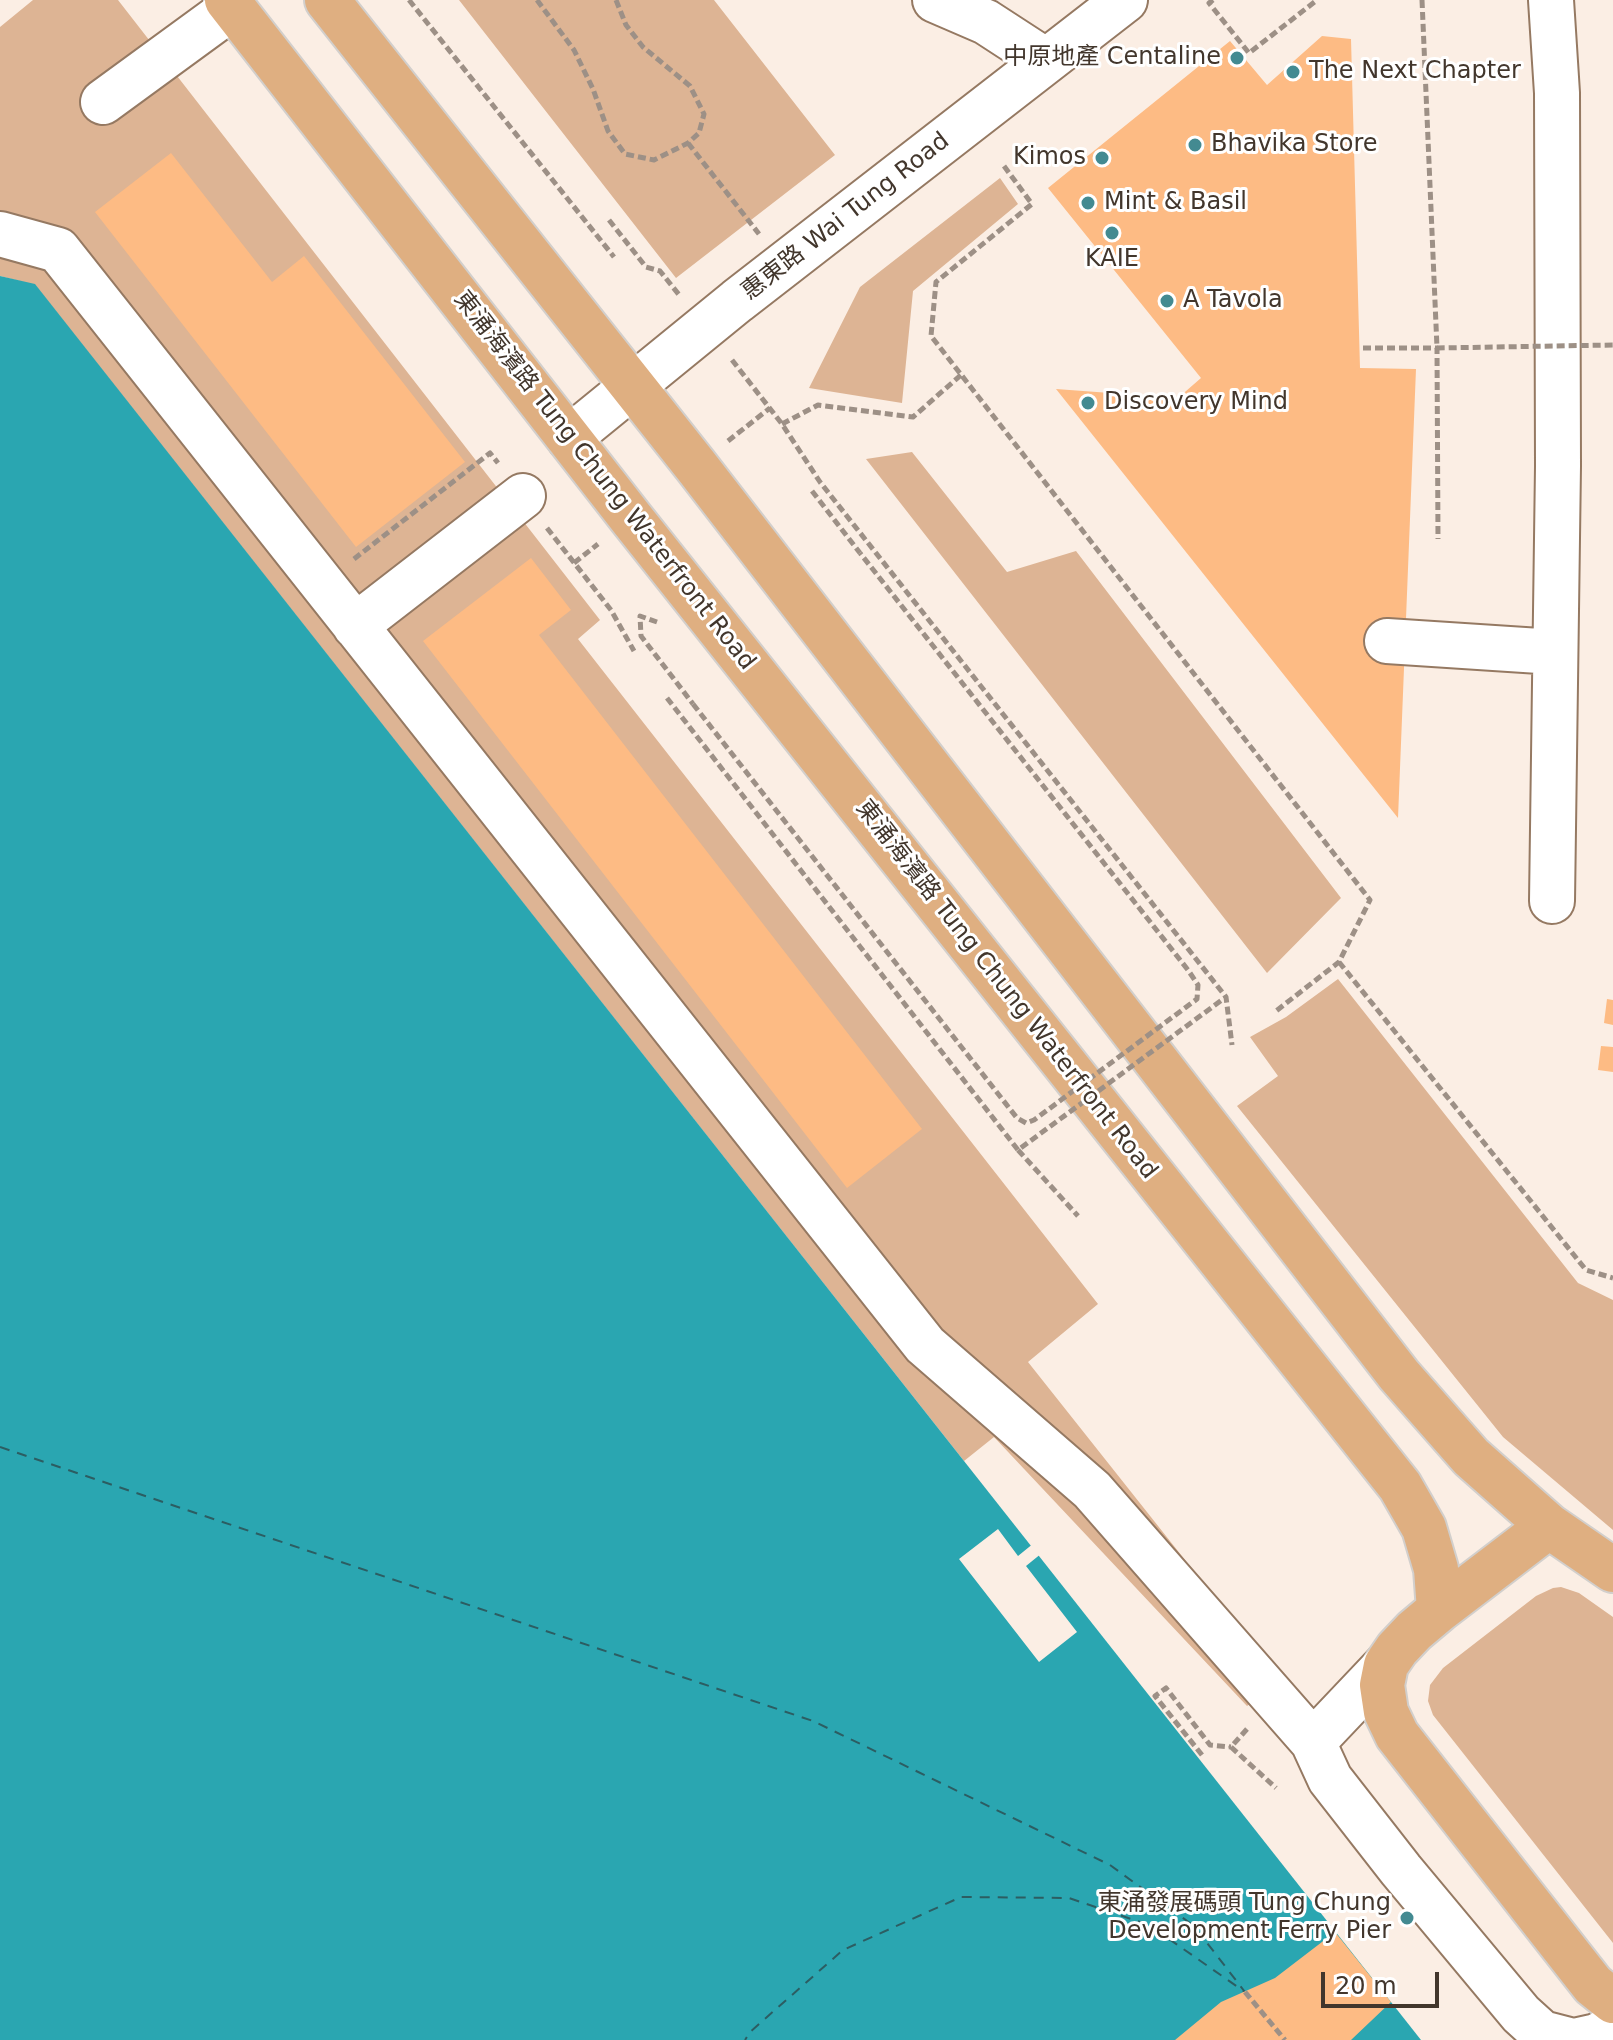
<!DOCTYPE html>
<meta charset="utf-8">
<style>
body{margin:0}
#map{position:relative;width:1613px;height:2040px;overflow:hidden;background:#fbeee4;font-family:"DejaVu Sans",sans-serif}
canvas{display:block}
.scale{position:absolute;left:1321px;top:1972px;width:118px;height:36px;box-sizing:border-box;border:4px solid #42362c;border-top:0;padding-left:10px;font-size:24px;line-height:28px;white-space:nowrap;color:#42362c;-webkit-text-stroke:6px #fff;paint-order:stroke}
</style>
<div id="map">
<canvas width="1613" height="2040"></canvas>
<div class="scale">20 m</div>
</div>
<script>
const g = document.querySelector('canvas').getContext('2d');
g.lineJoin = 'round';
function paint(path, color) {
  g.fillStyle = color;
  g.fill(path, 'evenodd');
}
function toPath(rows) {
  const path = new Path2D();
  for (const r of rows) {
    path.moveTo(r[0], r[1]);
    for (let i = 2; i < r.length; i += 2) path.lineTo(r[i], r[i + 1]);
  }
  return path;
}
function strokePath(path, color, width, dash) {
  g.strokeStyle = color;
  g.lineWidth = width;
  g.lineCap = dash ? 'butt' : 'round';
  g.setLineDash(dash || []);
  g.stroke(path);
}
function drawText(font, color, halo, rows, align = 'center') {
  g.font = font + ' "DejaVu Sans","Noto Sans TC",sans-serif';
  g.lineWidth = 6;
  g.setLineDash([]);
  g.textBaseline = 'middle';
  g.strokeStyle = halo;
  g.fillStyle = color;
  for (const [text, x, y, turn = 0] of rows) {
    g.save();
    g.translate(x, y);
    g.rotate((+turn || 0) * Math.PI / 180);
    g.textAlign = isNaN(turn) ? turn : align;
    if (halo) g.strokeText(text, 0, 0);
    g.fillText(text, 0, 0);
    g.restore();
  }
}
paint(toPath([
 [33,0,118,0,600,620,578,639,1098,1304,1028,1362,1281,1681,1247,1706,994,1437,964,1461,35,285,0,276,0,27],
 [459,0,714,0,835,155,676,278],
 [1000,178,1018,204,913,291,902,403,809,388,860,287],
 [912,452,1007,572,1076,551,1341,898,1267,973,866,459],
 [1338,979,1578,1283,1613,1300,1613,1530,1503,1437,1237,1106,1278,1076,1250,1037,1286,1017],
 [1561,1587,1579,1593,1613,1617,1613,1943,1433,1715,1428,1701,1430,1685,1443,1668,1536,1596,1553,1588]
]), '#ddb494');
paint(toPath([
 [0,276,35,284,1421,2040,0,2040]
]), '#2aa6b1');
paint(toPath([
 [998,1529,1018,1556,1034,1543,1042,1553,1026,1566,1077,1632,1039,1662,959,1559]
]), '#fbeee4');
strokePath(toPath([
 [0,1447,813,1721,1110,1865,1194,1926,1245,1992,1149,1925,1069,1898,961,1897,843,1950,750,2032,745,2040]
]), '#2c5d62', 2, [10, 8]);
paint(toPath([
 [1322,36,1351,39,1360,368,1416,369,1398,818,1056,389,1178,398,1201,378,1048,188,1230,41,1267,85],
 [171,153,272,282,304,256,465,462,356,547,95,212],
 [531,558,571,610,539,635,922,1129,847,1188,423,641],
 [1607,999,1613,1000,1613,1025,1604,1023],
 [1601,1046,1613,1047,1613,1072,1598,1070],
 [1335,1932,1391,2002,1351,2040,1175,2040,1221,2002,1275,1978]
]), '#fdbb84');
const minor = toPath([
 [935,0,986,22,1046,61],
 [1551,0,1557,93,1558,466,1552,901],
 [103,102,233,7],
 [0,234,58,250,925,1345,1092,1490,1313,1742,1330,1779,1401,1870,1521,2014,1542,2033,1569,2040],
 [569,438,737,301,1125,0],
 [355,626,523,496],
 [1387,641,1555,652],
 [1313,1742,1386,1665],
 [1579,2040,1597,2036,1613,2027]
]);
const major = toPath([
 [227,0,631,518,1400,1486,1424,1528,1436,1569,1439,1610],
 [327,0,696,466,1399,1375,1471,1457,1549,1526,1613,1570],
 [1549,1526,1439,1610,1414,1631,1397,1649,1386,1665,1382,1685,1386,1712,1397,1735,1593,1985,1613,2001]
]);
strokePath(minor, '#957962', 48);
strokePath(major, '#d2cfcc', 48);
strokePath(toPath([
 [409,0,614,257],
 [537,0,574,50,593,89,608,131,625,154,654,160,688,143,699,133,704,114,690,86,643,47,626,25,616,0],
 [1213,0,1209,3,1249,53,1317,0],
 [688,143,759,234],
 [1004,166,1032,204,936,282,931,336,1370,900,1339,962,1276,1011],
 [609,220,646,267,660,271,680,296],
 [1363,348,1437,348,1438,539],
 [732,360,782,424,820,482,1226,997,1232,1045],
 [782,424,818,405,913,417,961,375],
 [728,441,770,408],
 [812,491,860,553],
 [547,528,611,610,634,651],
 [354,559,490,453,498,463],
 [574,563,598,544],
 [657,622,640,616,641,636,693,704],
 [1339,962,1586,1270,1613,1278],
 [1018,1150,1078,1216],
 [1247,1729,1231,1747,1276,1788],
 [1202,1755,1155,1696,1166,1688,1210,1745,1231,1747],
 [1245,1992,1285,2040]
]), '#9d9086', 5, [8, 4]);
strokePath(minor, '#fff', 44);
strokePath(major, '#dfaf81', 44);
strokePath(toPath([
 [1422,0,1437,348,1613,345],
 [667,698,1018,1150,1226,997],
 [693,704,1017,1118,1026,1123,1034,1120,1197,999,1198,985,1188,970,860,553]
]), '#9d9086', 5, [8, 4]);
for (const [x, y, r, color] of [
 [1237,58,8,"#438a91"],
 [1293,72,8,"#438a91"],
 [1195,145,8,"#438a91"],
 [1102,158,8,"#438a91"],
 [1088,203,8,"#438a91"],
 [1112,233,8,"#438a91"],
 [1167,301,8,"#438a91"],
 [1088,403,8,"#438a91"],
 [1407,1918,8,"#438a91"]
]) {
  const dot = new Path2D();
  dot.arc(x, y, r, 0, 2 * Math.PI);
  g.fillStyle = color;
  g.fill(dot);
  strokePath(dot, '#fff', 3);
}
drawText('24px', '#42362c', '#fff', [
 ["中原地產 Centaline",1221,58,"right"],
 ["The Next Chapter",1309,72],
 ["Bhavika Store",1211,145],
 ["Kimos",1086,158,"right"],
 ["Mint & Basil",1104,203],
 ["KAIE",1112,260,"center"],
 ["A Tavola",1183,301],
 ["Discovery Mind",1104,403],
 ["東涌發展碼頭 Tung Chung",1391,1904,"right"],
 ["Development Ferry Pier",1391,1932,"right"]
], 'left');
drawText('24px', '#42362c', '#fff', [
 ["惠東路 Wai Tung Road",846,217,-38],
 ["東涌海濱路 Tung Chung Waterfront Road",604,481,52],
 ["東涌海濱路 Tung Chung Waterfront Road",1006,990,52]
]);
</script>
